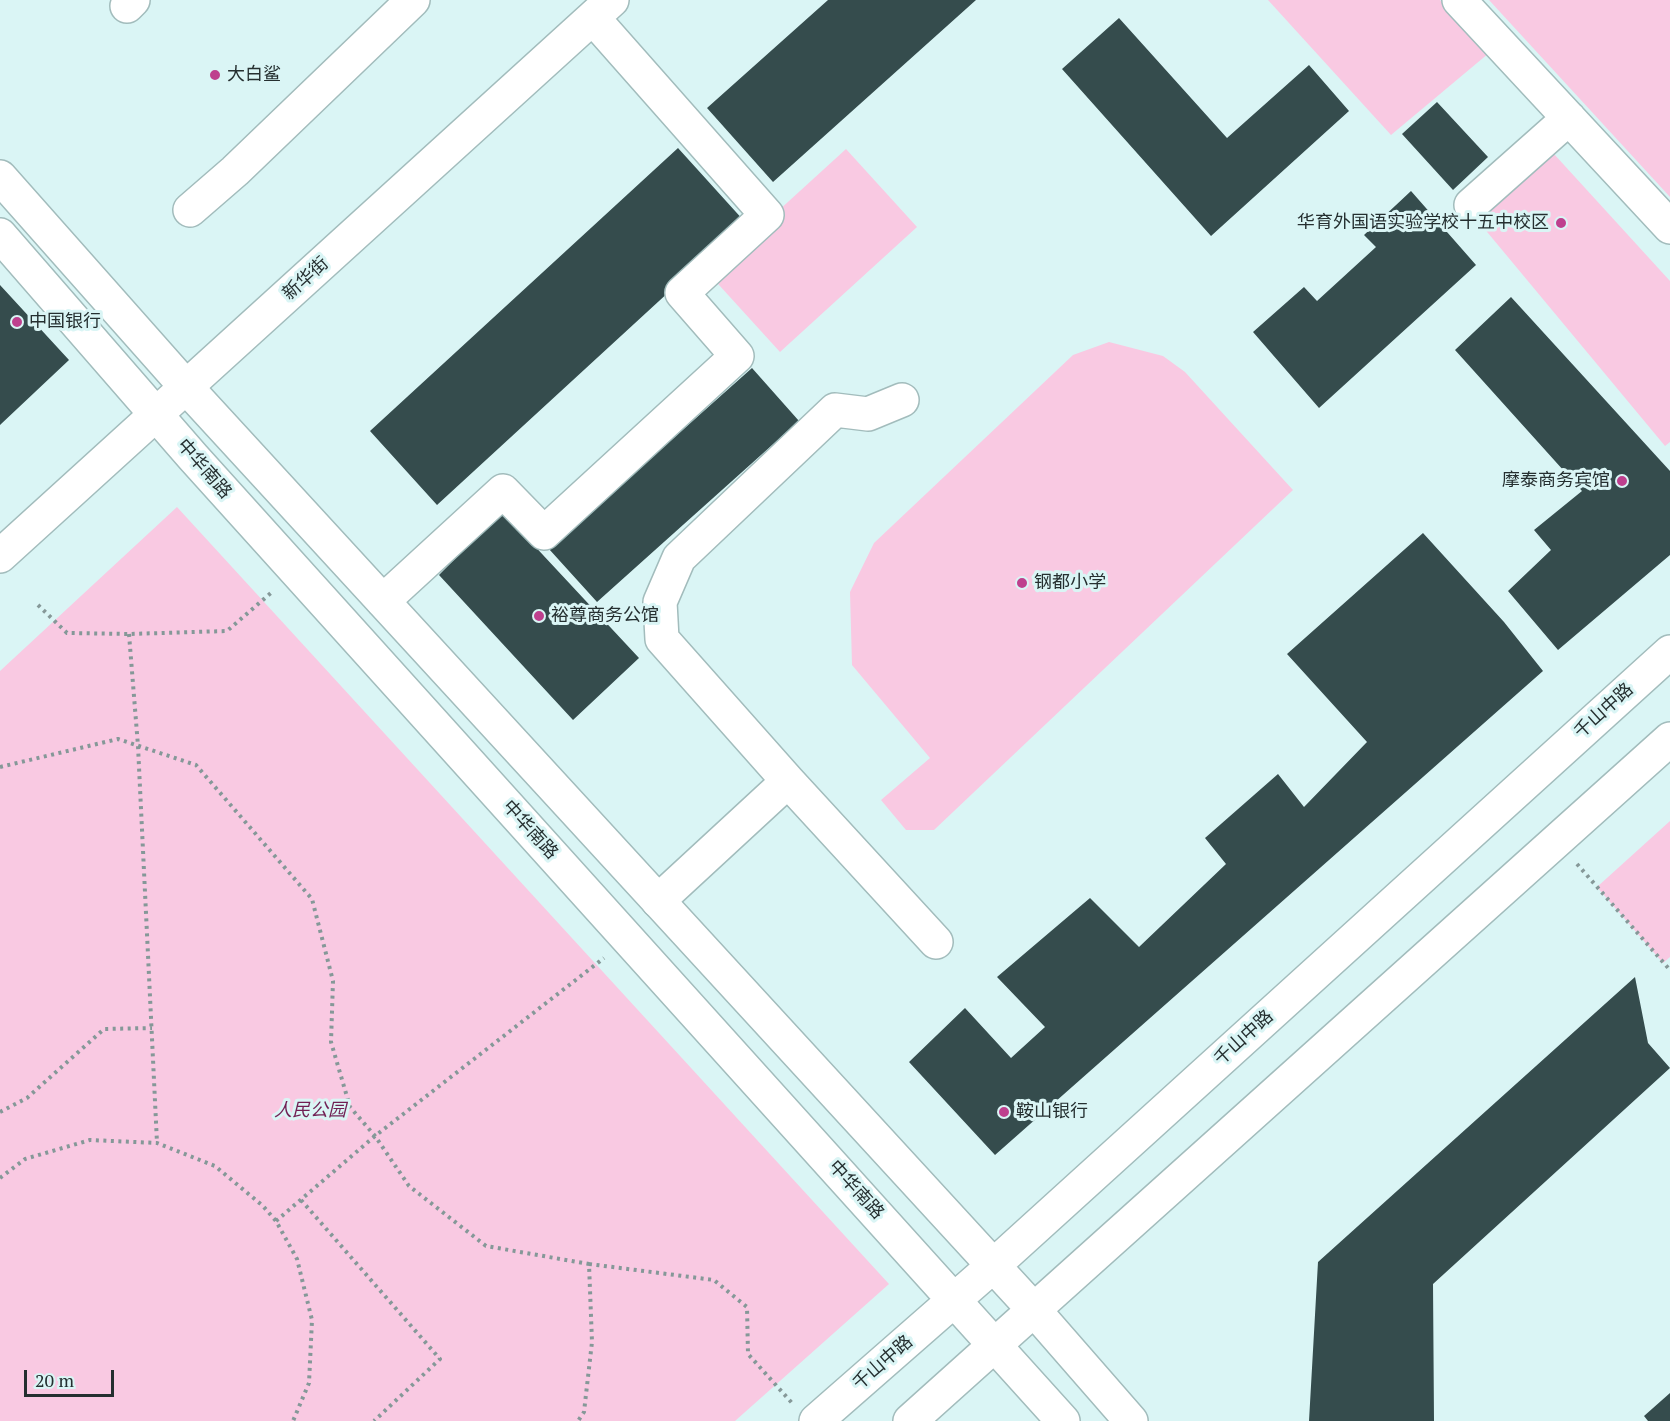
<!DOCTYPE html>
<meta charset="utf-8">
<style>
body{margin:0}
#map{position:relative;width:1670px;height:1421px;overflow:hidden;background:#daf5f5;font-family:"PT Serif",serif}
canvas{display:block}
.scale{position:absolute;left:24px;top:1370px;width:90px;height:27px;box-sizing:border-box;border:3px solid #252f30;border-top:0;padding-left:8px;font-size:18px;line-height:21px;white-space:nowrap;color:#252f30;-webkit-text-stroke:4px #daf5f5;paint-order:stroke}
</style>
<div id="map">
<canvas width="1670" height="1421"></canvas>
<div class="scale">20 m</div>
</div>
<script>
const g = document.querySelector('canvas').getContext('2d');
g.lineJoin = 'round';
function paint(path, color) {
  g.fillStyle = color;
  g.fill(path, 'evenodd');
}
function toPath(rows) {
  const path = new Path2D();
  for (const r of rows) {
    path.moveTo(r[0], r[1]);
    for (let i = 2; i < r.length; i += 2) path.lineTo(r[i], r[i + 1]);
  }
  return path;
}
function strokePath(path, color, width, dash) {
  g.strokeStyle = color;
  g.lineWidth = width;
  g.lineCap = dash ? 'butt' : 'round';
  g.setLineDash(dash || []);
  g.stroke(path);
}
function drawText(font, color, halo, rows, align = 'center') {
  g.font = font + ' "PT Serif","Noto Sans SC",serif';
  g.lineWidth = 6;
  g.setLineDash([]);
  g.textBaseline = 'middle';
  g.strokeStyle = halo;
  g.fillStyle = color;
  for (const [text, x, y, turn = 0] of rows) {
    g.save();
    g.translate(x, y);
    g.rotate((+turn || 0) * Math.PI / 180);
    g.textAlign = isNaN(turn) ? turn : align;
    if (halo) g.strokeText(text, 0, 0);
    g.fillText(text, 0, 0);
    g.restore();
  }
}
paint(toPath([
 [1268,0,1440,0,1489,53,1391,135],
 [1489,0,1670,0,1670,197],
 [846,149,917,227,780,352,709,274],
 [1554,154,1670,281,1670,442,1665,446,1478,221],
 [1109,342,1163,356,1185,372,1293,490,934,830,906,830,881,800,930,758,852,665,850,592,874,543,1073,355],
 [177,507,889,1284,735,1421,0,1421,0,671],
 [1670,821,1670,957,1663,963,1597,887]
]), '#f9c9e2');
paint(toPath([
 [828,0,976,0,773,182,707,108],
 [1119,18,1227,138,1309,65,1349,111,1211,236,1062,69],
 [1437,102,1488,157,1453,190,1402,134],
 [678,148,745,222,437,505,370,431],
 [1411,191,1476,265,1319,408,1253,332,1304,287,1317,301,1376,247,1364,235],
 [0,285,69,360,0,425],
 [1511,297,1670,471,1670,555,1558,650,1508,591,1551,550,1534,530,1582,491,1455,350],
 [752,368,799,421,597,602,549,549],
 [502,511,639,658,573,720,439,575],
 [1423,533,1504,622,1543,671,995,1155,909,1062,965,1008,1011,1058,1045,1027,997,977,1090,898,1139,947,1226,864,1205,838,1278,774,1304,807,1367,742,1287,654],
 [1635,977,1648,1043,1670,1068,1433,1284,1434,1421,1309,1421,1318,1262],
 [1670,1393,1670,1421,1648,1421,1644,1416]
]), '#354c4d');
const minor = toPath([
 [1459,0,1670,227],
 [127,6,133,0],
 [1471,205,1569,118],
 [190,210,235,171,413,0],
 [902,400,868,414,835,410,679,558,660,602,662,639,788,781,936,942],
 [0,556,612,0],
 [383,601,503,491,544,533,737,356,682,293,767,215,593,18],
 [658,901,788,781]
]);
const major = toPath([
 [0,177,187,388,1035,1311,1131,1421],
 [0,235,193,457,1063,1421],
 [816,1421,993,1266,1670,652],
 [910,1421,1670,739]
]);
strokePath(minor, '#a2bcbc', 36);
strokePath(major, '#a2bcbc', 36);
strokePath(toPath([
 [38,605,67,633,129,634,227,631,272,592],
 [129,634,138,746,157,1143],
 [0,767,118,739,196,765,312,899,333,981,331,1042,350,1107,375,1136,409,1186,486,1246,589,1264,592,1342,584,1412,578,1421],
 [1577,864,1670,970],
 [0,1112,27,1098,104,1029,152,1028],
 [0,1178,25,1159,90,1140,157,1143,215,1166,263,1206,276,1221,297,1259,312,1320,309,1383,293,1421],
 [301,1200,440,1359,374,1421],
 [276,1221,375,1136,604,958],
 [589,1264,714,1280,747,1307,748,1354,792,1403]
]), '#859898', 4, [3, 4.5]);
strokePath(minor, '#fff', 33);
strokePath(major, '#fff', 33);
for (const [x, y, r, color] of [
 [215,75,6,"#be408e"],
 [1561,223,6,"#be408e"],
 [17,322,6,"#be408e"],
 [1622,481,6,"#be408e"],
 [1022,583,6,"#be408e"],
 [539,616,6,"#be408e"],
 [1004,1112,6,"#be408e"]
]) {
  const dot = new Path2D();
  dot.arc(x, y, r, 0, 2 * Math.PI);
  g.fillStyle = color;
  g.fill(dot);
  strokePath(dot, '#daf5f5', 2);
}
drawText('18px', '#252f30', '#daf5f5', [
 ["大白鲨",227,75],
 ["华育外国语实验学校十五中校区",1549,223,"right"],
 ["中国银行",29,322],
 ["摩泰商务宾馆",1610,481,"right"],
 ["钢都小学",1034,583],
 ["裕尊商务公馆",551,616],
 ["鞍山银行",1016,1112]
], 'left');
drawText('18px', '#252f30', '#daf5f5', [
 ["新华街",306,279,-42],
 ["中华南路",204,469,49],
 ["千山中路",1604,711,-42],
 ["中华南路",530,830,48],
 ["千山中路",1244,1038,-42],
 ["中华南路",856,1190,48],
 ["千山中路",883,1363,-41]
]);
drawText('italic 18px', '#711e53', '#daf5f5', [
 ["人民公园",310,1111]
]);
</script>
